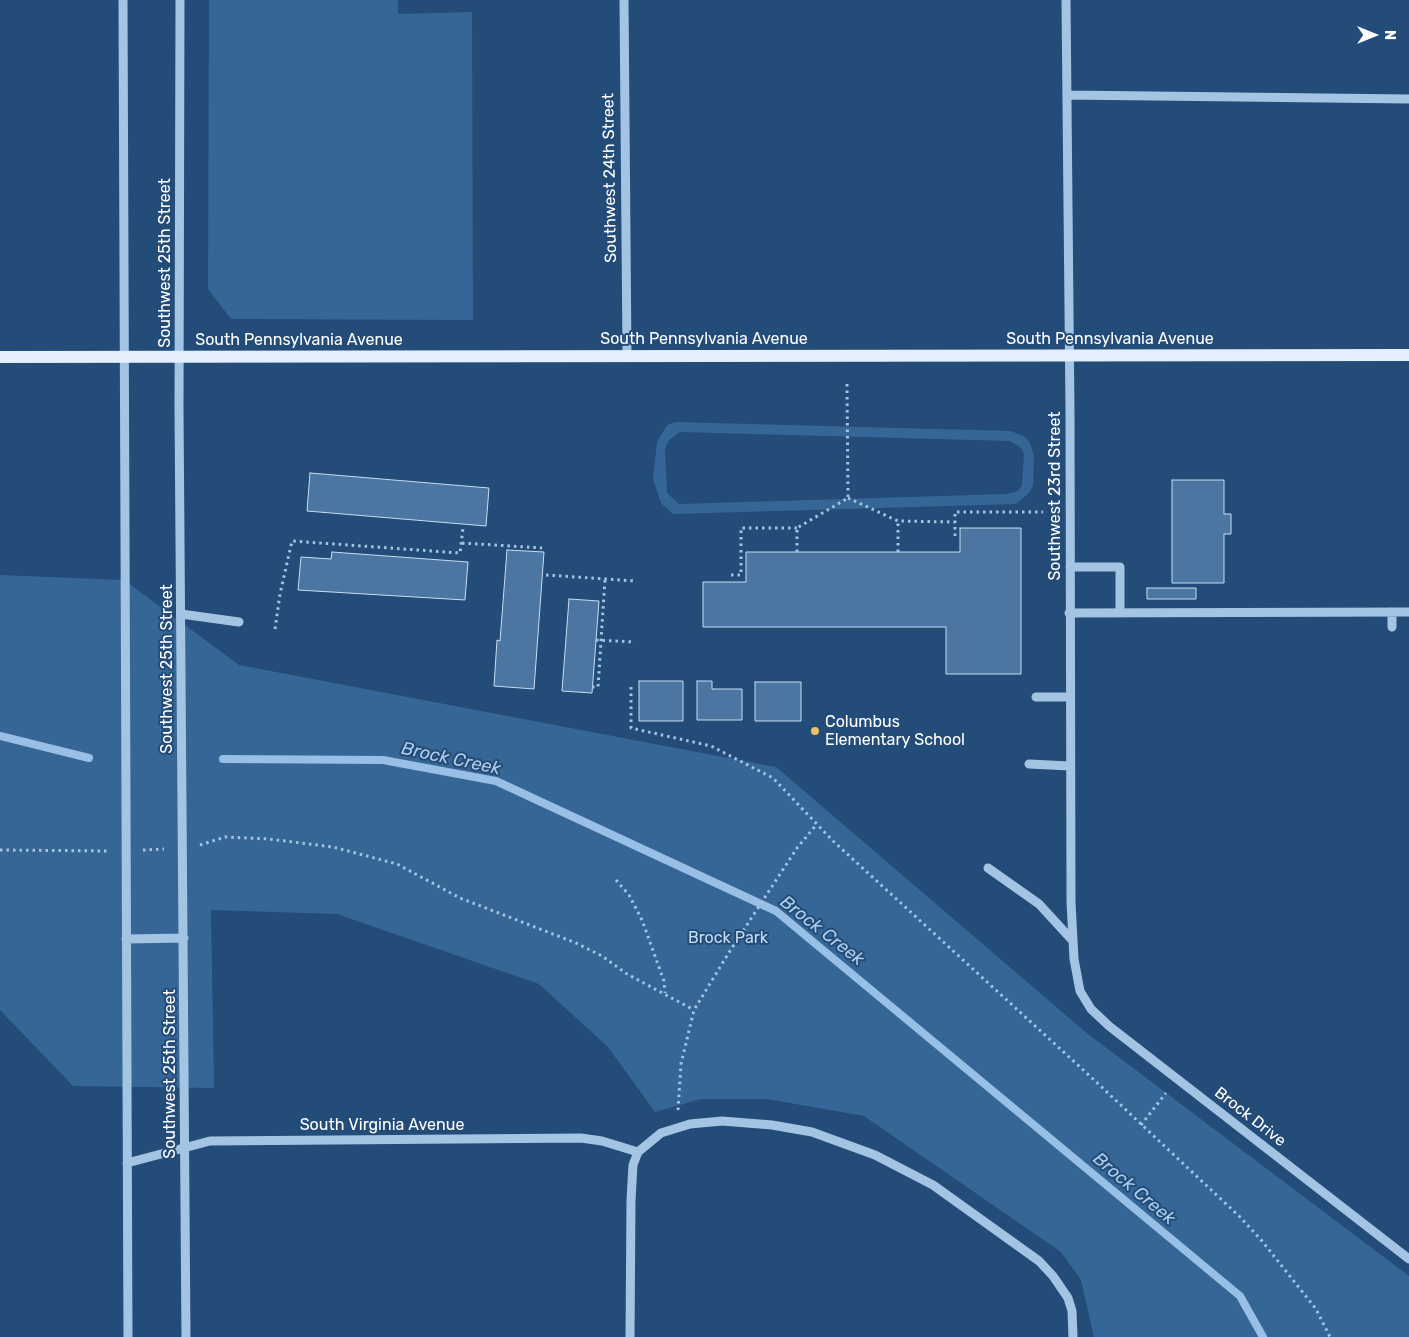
<!DOCTYPE html>
<style>
body{margin:0}
#map{position:relative;width:1409px;height:1337px;overflow:hidden;background:#234c78;font-family:Rubik,sans-serif}
canvas{display:block}
.north{position:absolute;left:1349px;top:10px;width:50px;height:50px;-webkit-text-stroke:4px #234c78;paint-order:stroke;rotate:90deg;font-size:14px;font-weight:700;line-height:20px;text-align:center;color:#fff}
.north::after{content:'';display:block;margin:auto;width:18px;height:22px;background:#fff;clip-path:polygon(50% 0,100% 100%,50% 72%,0 100%)}
</style>
<div id="map">
<canvas width="1409" height="1337"></canvas>
<div class="north">N</div>
</div>
<script>
const g = document.querySelector('canvas').getContext('2d');
g.lineJoin = 'round';
function paint(path, color) {
  g.fillStyle = color;
  g.fill(path, 'evenodd');
}
function toPath(rows) {
  const path = new Path2D();
  for (const r of rows) {
    path.moveTo(r[0], r[1]);
    for (let i = 2; i < r.length; i += 2) path.lineTo(r[i], r[i + 1]);
  }
  return path;
}
function strokePath(path, color, width, dash) {
  g.strokeStyle = color;
  g.lineWidth = width;
  g.lineCap = dash ? 'butt' : 'round';
  g.setLineDash(dash || []);
  g.stroke(path);
}
function drawText(font, color, halo, rows, align = 'center') {
  g.font = font + ' Rubik,sans-serif';
  g.lineWidth = 4;
  g.setLineDash([]);
  g.textBaseline = 'middle';
  g.strokeStyle = halo;
  g.fillStyle = color;
  for (const [text, x, y, turn = 0] of rows) {
    g.save();
    g.translate(x, y);
    g.rotate((+turn || 0) * Math.PI / 180);
    g.textAlign = isNaN(turn) ? turn : align;
    if (halo) g.strokeText(text, 0, 0);
    g.fillText(text, 0, 0);
    g.restore();
  }
}
paint(toPath([
 [209,0,398,0,398,14,472,12,473,320,231,319,208,289],
 [675,422,1011,431,1025,437,1030,443,1034,456,1033,486,1029,493,1016,504,673,514,661,503,653,479,657,442,667,425],
 [680,432,1010,441,1020,447,1024,454,1022,485,1018,491,1007,494,679,504,667,493,665,449,669,440],
 [0,575,124,580,239,665,776,767,1088,1034,1409,1276,1409,1337,1094,1337,1081,1280,1061,1252,864,1116,767,1099,701,1099,655,1112,608,1047,539,984,337,914,211,910,214,1088,73,1086,0,1010]
]), '#366696');
strokePath(toPath([
 [0,736,89,758],
 [223,759,383,760,496,781,776,911,1240,1296,1263,1337]
]), '#98bfe5', 8);
const building = toPath([
 [310,473,489,488,486,526,307,511,310,473],
 [1172,480,1224,480,1224,514,1231,514,1231,534,1224,534,1224,583,1172,583,1172,480],
 [960,528,1021,528,1021,674,946,674,946,627,703,627,703,582,746,582,746,552,960,552,960,528],
 [507,550,544,552,534,689,494,686,497,640,500,641,507,550],
 [332,552,468,562,465,600,298,590,301,557,331,559,332,552],
 [1147,588,1196,588,1196,599,1147,599,1147,588],
 [569,599,599,601,592,693,562,691,569,599],
 [639,681,683,681,683,721,639,721,639,681],
 [697,681,712,681,712,689,742,689,742,720,697,720,697,681],
 [755,682,801,682,801,721,755,721,755,682]
]);
paint(building, '#4b76a2');
strokePath(building, '#c7ddf3', 1);
strokePath(toPath([
 [847,384,848,498],
 [848,498,898,521,955,522],
 [955,536,955,512,1043,512],
 [462,543,542,548],
 [797,552,797,528,848,498],
 [898,552,898,521],
 [546,575,635,581],
 [731,575,741,575,741,528,797,528],
 [275,629,280,594,292,541,460,553,463,528],
 [596,640,635,642],
 [592,687,598,687,605,579],
 [631,687,631,728,711,746,773,778,833,841,1092,1078,1240,1217,1262,1241,1316,1309,1330,1337],
 [200,845,225,837,269,839,333,847,397,864,460,898,576,943,602,956,627,974,694,1010],
 [0,850,109,851],
 [143,850,164,849],
 [616,880,629,895,642,920,664,981,665,993],
 [678,1110,681,1064,694,1010,728,954,797,848,817,824],
 [1141,1125,1166,1093]
]), '#a4c4e4', 3, [2.5, 4]);
strokePath(toPath([
 [123,0,128,1337],
 [180,0,179,408,186,1337],
 [624,0,627,356],
 [1066,0,1070,411,1071,902,1074,959,1080,991,1091,1009,1109,1026,1409,1259],
 [1067,95,1409,99],
 [1070,567,1120,567,1120,613],
 [1392,612,1392,627],
 [1069,613,1409,612],
 [181,614,239,622],
 [1036,697,1069,697],
 [1029,764,1070,766],
 [988,868,1039,904,1072,940],
 [126,939,184,938],
 [127,1163,210,1141,581,1138,602,1141,638,1152],
 [630,1337,631,1200,633,1165,638,1152,661,1133,690,1124,722,1121,772,1125,812,1132,875,1155,933,1185,1039,1261,1053,1276,1068,1298,1072,1311,1073,1337]
]), '#a4c4e4', 9);
strokePath(toPath([
 [0,357,1409,355]
]), '#e4eefc', 12);
for (const [x, y, r, color] of [
 [815,731,5,"#efc167"]
]) {
  const dot = new Path2D();
  dot.arc(x, y, r, 0, 2 * Math.PI);
  g.fillStyle = color;
  g.fill(dot);
  strokePath(dot, '#234c78', 2);
}
drawText('16px', '#fff', '#234c78', [
 ["Southwest 24th Street",610,178,-91],
 ["Southwest 25th Street",165,263,-90],
 ["South Pennsylvania Avenue",704,339],
 ["South Pennsylvania Avenue",1110,339],
 ["South Pennsylvania Avenue",299,340],
 ["Southwest 23rd Street",1055,496,-90],
 ["Southwest 25th Street",167,669,-90],
 ["Southwest 25th Street",170,1074,-90],
 ["Brock Drive",1250,1117,38],
 ["South Virginia Avenue",382,1125]
]);
drawText('16px', '#fff', '#234c78', [
 ["Columbus",825,722],
 ["Elementary School",825,740]
], 'left');
drawText('16px', '#c7ddf3', '#234c78', [
 ["Brock Park",728,938]
]);
drawText('italic 18px', '#afceec', '#234c78', [
 ["Brock Creek",451,759,12],
 ["Brock Creek",822,931,38],
 ["Brock Creek",1134,1189,40]
]);
</script>
